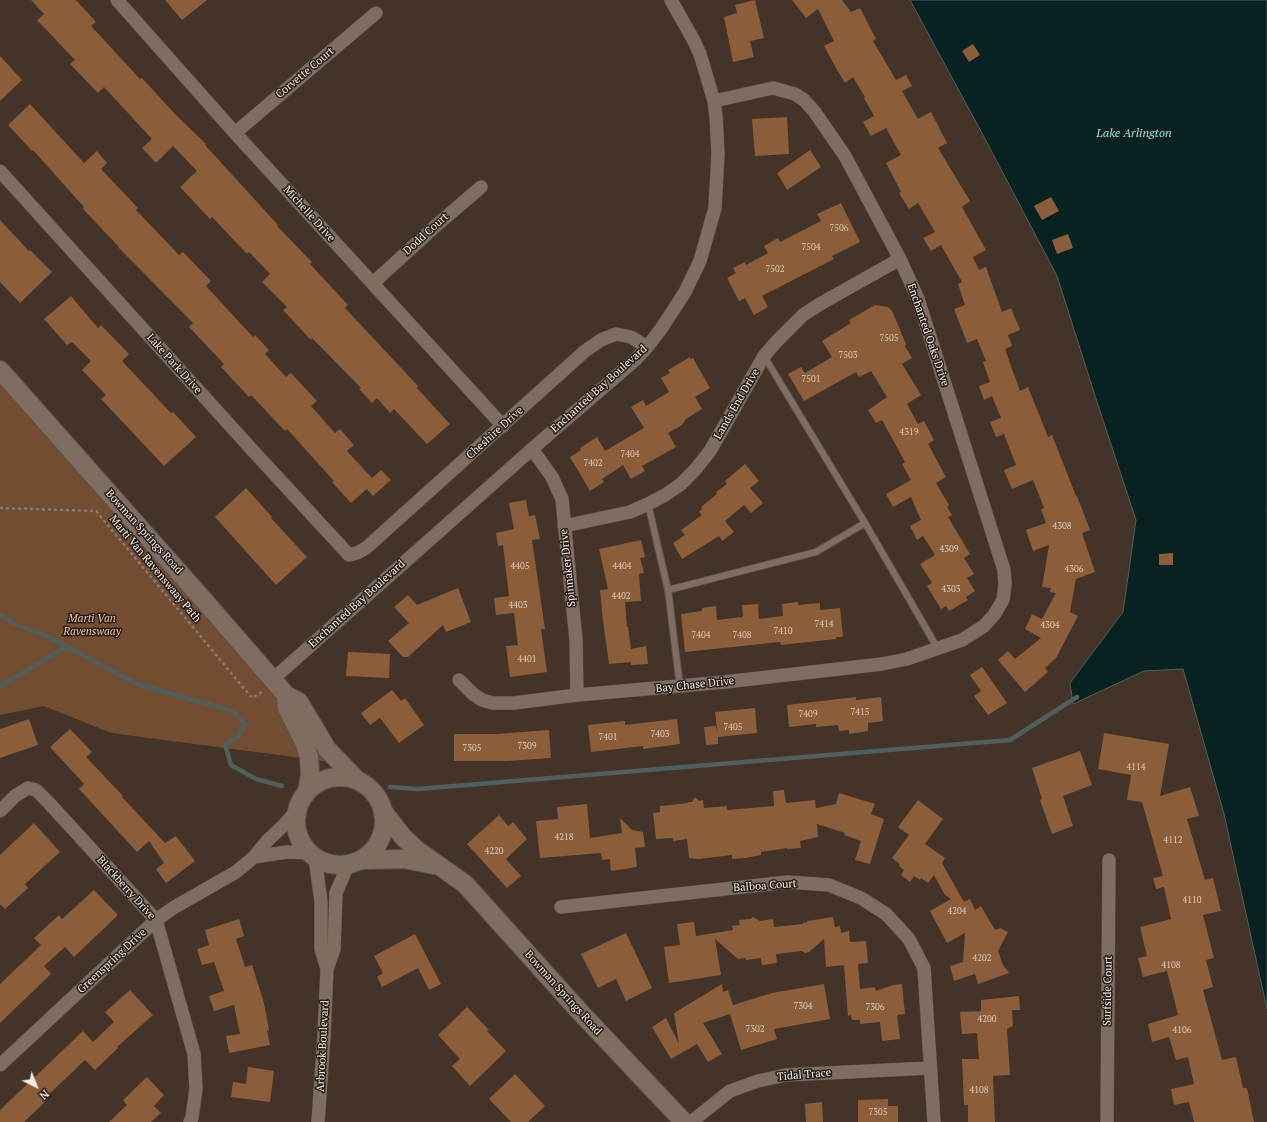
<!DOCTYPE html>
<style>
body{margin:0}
#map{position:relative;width:1267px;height:1122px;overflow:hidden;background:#433328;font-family:"PT Serif",serif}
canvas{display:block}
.north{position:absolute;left:16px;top:1066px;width:40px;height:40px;-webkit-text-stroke:3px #241d18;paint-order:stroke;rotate:137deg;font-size:11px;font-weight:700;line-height:16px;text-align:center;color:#f7ede6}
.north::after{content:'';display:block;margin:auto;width:14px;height:18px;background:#f7ede6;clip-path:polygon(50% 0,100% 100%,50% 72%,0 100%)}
</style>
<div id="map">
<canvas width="1267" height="1122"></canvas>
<div class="north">N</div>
</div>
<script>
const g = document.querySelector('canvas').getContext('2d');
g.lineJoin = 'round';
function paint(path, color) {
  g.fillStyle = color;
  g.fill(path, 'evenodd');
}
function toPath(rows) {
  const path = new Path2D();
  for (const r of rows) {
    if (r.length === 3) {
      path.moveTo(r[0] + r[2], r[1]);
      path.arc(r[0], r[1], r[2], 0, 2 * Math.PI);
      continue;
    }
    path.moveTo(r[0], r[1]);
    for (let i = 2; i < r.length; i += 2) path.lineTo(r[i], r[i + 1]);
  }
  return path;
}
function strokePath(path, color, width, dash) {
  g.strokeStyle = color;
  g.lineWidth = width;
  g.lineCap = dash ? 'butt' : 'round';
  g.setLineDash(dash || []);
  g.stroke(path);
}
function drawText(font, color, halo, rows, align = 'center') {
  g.font = font + ' "PT Serif",serif';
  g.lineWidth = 3;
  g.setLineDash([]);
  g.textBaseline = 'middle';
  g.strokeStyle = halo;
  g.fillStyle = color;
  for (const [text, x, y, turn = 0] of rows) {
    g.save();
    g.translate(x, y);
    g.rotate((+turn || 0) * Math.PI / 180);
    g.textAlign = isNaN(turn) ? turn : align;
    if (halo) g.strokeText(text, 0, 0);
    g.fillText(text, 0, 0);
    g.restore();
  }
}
paint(toPath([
 [0,380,332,762,111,733,44,706,0,715]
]), '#734d31');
const water = toPath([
 [910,0,1267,0,1267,1009,1224,814,1183,669,1144,671,1073,704,1070,683,1123,612,1136,520,1097,402,1057,276,983,135,910,0]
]);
paint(water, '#082222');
strokePath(water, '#505f5d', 1);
strokePath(toPath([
 [0,615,15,624,45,635,137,684,232,711,245,724,238,737,225,744,231,765,256,779,282,786],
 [0,687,67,646],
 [390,787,418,789,1010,740,1077,697]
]), '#505f5d', 4.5);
paint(toPath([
 [31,0,76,0,96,22,91,26,140,79,142,78,176,115,206,144,205,145,278,225,277,226,312,262,310,264,348,305,345,308,418,386,417,388,450,424,427,444,394,409,390,413,377,398,372,403,359,389,361,388,312,338,311,340,283,310,287,307,262,282,270,274,249,252,247,254,212,217,210,219,180,187,197,171,173,146,156,163,142,148,152,139,104,87,98,93,70,64,75,60,37,20,44,14],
 [165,0,207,0,182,20],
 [755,0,764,38,750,41,754,57,733,62,724,17,737,13,735,5],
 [792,0,842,0,851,12,860,8,876,39,873,41,896,80,906,75,912,86,902,91,918,119,931,112,947,143,938,148,970,201,962,207,986,250,973,257,979,270,986,267,1002,312,1011,308,1020,330,1008,335,1012,346,1005,349,1020,391,1028,387,1048,437,1052,435,1076,496,1077,496,1090,530,1082,533,1095,572,1076,579,1070,612,1078,616,1056,658,1045,668,1048,672,1025,692,998,660,1008,651,1015,659,1041,638,1025,629,1032,614,1042,619,1056,593,1050,592,1051,588,1042,587,1049,545,1033,551,1026,530,1046,523,1041,509,1044,508,1033,480,1012,489,1004,470,1016,465,1004,434,996,437,990,422,1001,418,992,396,984,400,979,386,990,382,983,362,986,361,977,339,967,343,954,309,965,305,958,284,962,282,941,245,931,251,923,238,935,232,918,203,909,209,899,193,901,192,886,163,901,155,886,128,871,136,863,122,874,116,864,98,865,97,853,77,845,83,836,68,824,46,834,41,818,9,806,18],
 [973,44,980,55,969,62,962,51],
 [0,56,22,80,0,101],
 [30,104,84,163,97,151,107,163,101,169,138,208,136,210,179,255,183,252,211,281,206,286,253,337,255,335,269,350,265,354,286,377,291,373,317,401,311,406,335,433,340,429,354,445,347,451,372,478,381,470,391,480,373,496,367,489,351,503,332,482,334,481,287,429,285,431,251,395,249,397,221,367,224,364,189,327,193,323,118,247,119,247,83,209,84,207,33,150,32,151,8,125],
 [787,117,789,154,755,156,752,119],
 [810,150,821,167,787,190,777,173],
 [1051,197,1059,211,1042,220,1034,206],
 [841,203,860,242,832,256,834,259,762,296,768,307,754,315,745,298,739,301,727,278,736,273,733,268,745,262,746,265,768,253,764,246,778,238,780,242,821,221,817,214],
 [0,220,29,251,30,250,52,272,20,303,0,282],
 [1068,234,1073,248,1057,254,1052,240],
 [71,296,98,328,101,325,129,354,122,361,171,413,173,412,196,437,164,466,101,399,106,395,82,370,91,361,72,342,67,345,44,319],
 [875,305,888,307,892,311,906,344,905,346,912,358,902,364,921,395,907,404,918,424,924,421,934,440,928,444,946,477,936,483,949,505,947,507,952,515,948,517,970,554,964,558,974,574,967,578,975,591,966,597,968,600,949,611,946,606,941,609,927,586,932,583,920,564,935,555,923,536,917,540,910,526,921,520,911,497,893,507,886,494,911,480,902,464,905,462,882,420,876,423,868,410,887,397,871,371,859,377,856,372,804,401,788,374,801,367,805,373,832,357,822,341,851,323,849,320],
 [690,357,691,359,693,358,710,388,695,397,702,409,686,419,682,425,668,433,676,447,642,466,645,471,631,479,623,465,602,479,604,482,590,491,570,457,581,450,580,448,597,437,605,451,644,428,631,407,643,400,646,406,669,392,661,378,670,373,668,370],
 [745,464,759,481,750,488,763,503,751,513,744,505,725,521,734,532,722,541,719,536,682,559,673,543,685,535,681,530,702,515,699,512,702,509,701,507,717,494,716,492,727,484,725,481],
 [246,488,272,517,271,518,307,557,276,585,215,517],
 [526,500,529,516,535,515,540,539,532,540,545,629,541,629,547,672,510,677,506,646,518,645,514,613,496,615,494,598,509,596,503,545,498,546,496,533,514,529,509,503],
 [641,540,645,557,640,558,644,573,639,574,641,601,625,602,627,627,628,627,631,649,646,646,648,664,631,665,631,662,609,664,603,621,600,590,608,589,599,549],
 [1173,553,1173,565,1159,565,1159,554],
 [458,588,471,622,446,632,443,625,408,657,403,657,388,641,409,623,394,607,408,595,417,605],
 [798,602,798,605,820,603,820,610,840,608,843,637,836,637,836,639,781,645,780,642,685,652,681,614,702,611,702,608,716,606,717,620,743,617,742,605,758,604,759,619,783,616,782,604],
 [348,652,390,654,389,678,346,676],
 [982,667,1007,703,988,715,974,696,981,691,970,675],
 [392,690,401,701,405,698,424,725,399,743,380,718,370,725,361,713],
 [856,697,856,700,881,697,883,721,868,723,868,731,849,734,849,730,839,731,838,725,816,727,816,724,789,727,787,705],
 [755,708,757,733,718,737,718,744,706,745,704,727,716,726,718,736,715,712],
 [29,719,38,745,0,758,0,729],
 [677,719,680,744,643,749,643,746,591,752,588,725,625,721,625,725],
 [70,729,92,752,86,757,123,796,122,797,165,843,176,836,195,861,166,883,156,869,164,863,149,841,137,852,79,789,84,784,50,747],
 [549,730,551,758,508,761,454,761,454,734,497,734],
 [1104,733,1169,744,1160,796,1190,787,1199,816,1187,819,1205,880,1213,878,1221,911,1203,915,1214,958,1206,960,1213,987,1203,990,1222,1060,1236,1057,1243,1088,1247,1088,1254,1122,1194,1122,1189,1102,1174,1105,1171,1089,1194,1084,1188,1057,1176,1060,1169,1037,1152,1042,1148,1024,1178,1015,1167,971,1143,977,1138,958,1147,956,1140,927,1171,919,1164,887,1156,889,1153,878,1163,876,1142,802,1127,800,1131,775,1098,769],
 [1080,751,1092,785,1063,796,1073,826,1052,834,1040,800,1042,799,1032,768],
 [784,790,786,803,815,800,816,808,836,804,839,793,875,804,871,814,884,819,870,864,855,860,861,841,844,835,845,833,817,824,818,837,800,841,801,848,787,849,787,848,761,852,761,855,746,858,732,859,732,855,699,859,689,858,687,839,673,841,673,838,656,839,653,813,660,812,660,806,688,803,688,802,692,802,695,797,699,801,703,800,704,808,727,806,727,810,774,806,773,791],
 [918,800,943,819,925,844,945,858,942,863,964,902,970,899,975,910,981,906,995,930,1000,928,1008,932,998,951,1003,965,1009,973,978,984,975,974,954,981,950,966,963,962,965,933,947,943,930,911,951,899,945,895,934,875,928,883,921,878,920,880,914,876,910,882,901,875,904,870,899,866,900,864,892,858,909,835,898,827],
 [587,804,590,838,622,833,620,818,632,830,643,832,645,847,635,848,637,867,611,871,610,859,602,860,601,853,540,858,536,821,558,819,557,807],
 [499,815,508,826,513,822,527,839,506,859,521,876,507,888,467,844],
 [34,823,60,852,25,884,28,888,5,909,0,904,0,855],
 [94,890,118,915,74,957,65,947,44,966,51,974,0,1023,0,984,41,945,34,938,59,915,62,919],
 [753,917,760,921,773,919,774,927,803,924,803,923,807,922,807,921,833,917,835,927,840,926,841,933,849,931,850,942,866,941,868,963,858,964,860,989,875,987,876,991,893,985,902,984,905,1014,897,1015,900,1039,882,1041,880,1022,860,1024,860,1020,852,1020,851,1015,848,1016,844,965,826,967,824,939,809,952,805,953,802,951,776,954,777,963,762,965,761,958,746,960,745,958,738,959,715,939,721,975,669,983,664,947,680,945,677,924,694,922,696,936,733,930,732,926,740,925,739,920,750,919],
 [239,919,244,936,236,939,245,967,252,965,264,1003,269,1030,267,1031,270,1045,229,1053,226,1036,240,1034,234,1005,214,1011,209,996,224,991,214,962,202,965,197,949,209,945,205,930],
 [626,933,652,988,626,1001,616,979,598,988,581,954],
 [415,934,441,984,429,990,418,968,382,987,377,977,383,973,374,956],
 [722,984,723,992,728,990,733,1005,772,993,824,984,830,1019,774,1029,777,1039,741,1050,730,1014,703,1023,722,1054,708,1062,697,1044,671,1059,652,1027,666,1018,679,1044,674,1013],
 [130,990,153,1015,117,1047,118,1048,95,1070,85,1060,45,1098,47,1100,24,1122,0,1122,0,1110,83,1031,93,1042,114,1022,105,1012],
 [1019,996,1020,1010,1012,1010,1013,1026,1007,1029,1010,1075,993,1076,995,1122,968,1122,968,1105,964,1105,962,1059,979,1059,977,1033,962,1034,960,1012,981,1011,981,1000],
 [467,1007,489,1030,487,1031,506,1051,470,1086,452,1066,460,1059,438,1035],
 [248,1067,274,1071,270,1102,231,1097,233,1082,246,1084],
 [515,1074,545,1106,528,1122,511,1122,489,1099],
 [147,1077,164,1095,154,1106,161,1113,151,1122,109,1122,127,1105,123,1100],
 [888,1099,888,1106,898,1106,898,1122,858,1122,858,1100],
 [822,1102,823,1122,806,1122,805,1104]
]), '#8c5d3a');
const lane = toPath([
 [764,356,865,523,938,649],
 [648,504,668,590,680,687],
 [668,590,816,552,865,523]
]);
const street = toPath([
 [117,0,235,133,503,426],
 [235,133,376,13],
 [0,171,255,453,349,555,357,553,366,548,585,351,601,340,616,334,631,337,647,347],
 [373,283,439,223,481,187],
 [532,449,552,477,562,499,576,640,577,695],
 [564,526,630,512,648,504,665,495,681,484,694,471,710,451,764,356,777,341,803,315,820,304,900,259],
 [273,679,532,449,635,360,647,347,661,329,685,292,700,261,715,208,718,154,716,116,714,101,700,54,694,41,671,0],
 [459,680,473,694,482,700,492,703,514,703,577,695,725,682,882,664,907,659,962,640,984,626,994,615,1003,600,1005,584,1004,570,918,299,900,259,845,156,814,111,804,100,795,94,773,88,714,101],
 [0,811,15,796,28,788,36,790,49,803,156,920,194,1054,196,1088,192,1118,190,1122],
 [254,857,287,852,308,853],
 [315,857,321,902,321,949,327,969,324,1036,318,1122],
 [561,907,788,882,829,885,861,898,886,914,909,939,924,968,934,1122],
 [327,969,334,949,336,893,348,865],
 [0,1065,156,920,173,908,236,872,254,857,268,840,283,826,297,810],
 [691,1122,730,1091,758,1081,786,1075,930,1068],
 [1107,1122,1109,860]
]);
const secondary = toPath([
 [0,370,208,605,286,695,299,702,327,749,357,780],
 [286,695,287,708,304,742,309,757,310,775,307,792],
 [340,821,44],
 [383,811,403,837,417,850,465,884,581,1013,684,1122],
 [362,860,404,859,434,865]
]);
strokePath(lane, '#5f5248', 8);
strokePath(street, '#5f5248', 14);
strokePath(secondary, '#5f5248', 20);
strokePath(toPath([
 [0,508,96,511,252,698,262,692]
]), '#897b72', 2.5, [3, 3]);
strokePath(lane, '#7f6d61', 6);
strokePath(street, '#7f6d61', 13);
strokePath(secondary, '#7f6d61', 18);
drawText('9px', '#dcc9bb', null, [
 ["7506",839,228],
 ["7504",811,247],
 ["7502",775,269],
 ["7505",889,338],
 ["7503",848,355],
 ["7501",811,379],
 ["4319",909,432],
 ["7404",630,454],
 ["7402",593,463],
 ["4308",1062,526],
 ["4309",949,549],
 ["4405",520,566],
 ["4404",622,566],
 ["4306",1074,569],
 ["4303",951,589],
 ["4402",621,596],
 ["4403",518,605],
 ["7414",824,624],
 ["4304",1050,625],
 ["7410",783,631],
 ["7404",701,635],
 ["7408",742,635],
 ["4401",527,659],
 ["7415",860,712],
 ["7409",808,714],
 ["7405",733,727],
 ["7403",660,734],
 ["7401",608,737],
 ["7309",527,746],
 ["7305",472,748],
 ["4114",1136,767],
 ["4218",564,837],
 ["4112",1173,840],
 ["4220",494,851],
 ["4110",1192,900],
 ["4204",957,911],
 ["4202",982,958],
 ["4108",1171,965],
 ["7304",803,1006],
 ["7306",875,1007],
 ["4200",987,1019],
 ["7302",755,1029],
 ["4106",1182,1030],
 ["4108",979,1090],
 ["7305",878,1112]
]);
drawText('11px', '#f7ede6', '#241d18', [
 ["Corvette Court",305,73,-40],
 ["Michelle Drive",309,214,48],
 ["Dodd Court",426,234,-42],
 ["Enchanted Oaks Drive",928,335,71],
 ["Lake Park Drive",174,364,48],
 ["Enchanted Bay Boulevard",599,389,-42],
 ["Lands End Drive",737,404,-60],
 ["Cheshire Drive",495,433,-42],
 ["Bowman Springs Road",144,532,48],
 ["Spinnaker Drive",568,568,-96],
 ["Marti Van Ravenswaay Path",155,569,50],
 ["Enchanted Bay Boulevard",357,604,-42],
 ["Bay Chase Drive",695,685,-6],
 ["Balboa Court",765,886,-4],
 ["Blackberry Drive",126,888,48],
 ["Greenspring Drive",112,961,-43],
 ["Surfside Court",1108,991,-89],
 ["Bowman Springs Road",563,993,48],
 ["Arbrook Boulevard",323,1046,-87],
 ["Tidal Trace",804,1075,-5]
]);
drawText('italic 11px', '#fcc297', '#241d18', [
 ["Marti Van",92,619],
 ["Ravenswaay",92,632]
]);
drawText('italic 12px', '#71eaee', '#241d18', [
 ["Lake Arlington",1134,134]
]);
</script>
